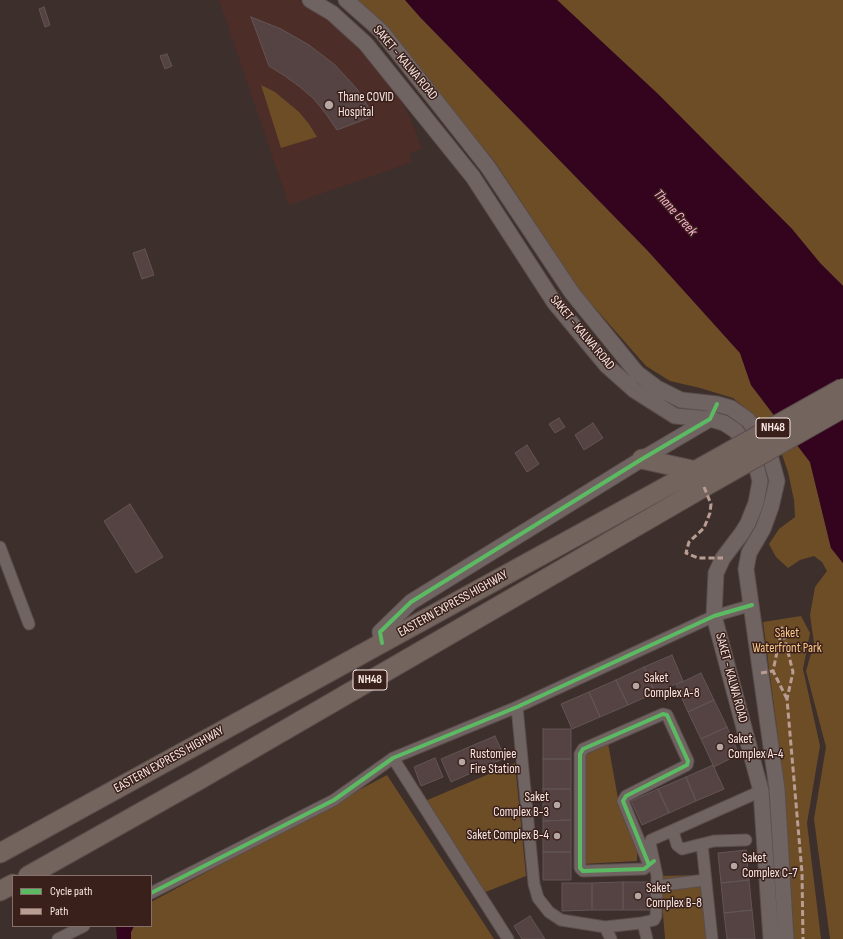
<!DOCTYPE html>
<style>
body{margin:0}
#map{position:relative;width:843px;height:939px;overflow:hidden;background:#3d2f2c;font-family:"Sofia Sans Condensed",sans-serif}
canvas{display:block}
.legend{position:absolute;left:12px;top:875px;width:140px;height:52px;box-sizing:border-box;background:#3a201b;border:1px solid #86706b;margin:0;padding:5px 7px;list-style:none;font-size:12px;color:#f9e7e3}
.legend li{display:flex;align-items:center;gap:8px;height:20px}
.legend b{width:20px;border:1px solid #86706b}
</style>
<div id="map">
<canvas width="843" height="939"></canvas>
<ul class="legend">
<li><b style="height:5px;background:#5cba63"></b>Cycle path</li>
<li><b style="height:5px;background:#b99d93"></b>Path</li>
</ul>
</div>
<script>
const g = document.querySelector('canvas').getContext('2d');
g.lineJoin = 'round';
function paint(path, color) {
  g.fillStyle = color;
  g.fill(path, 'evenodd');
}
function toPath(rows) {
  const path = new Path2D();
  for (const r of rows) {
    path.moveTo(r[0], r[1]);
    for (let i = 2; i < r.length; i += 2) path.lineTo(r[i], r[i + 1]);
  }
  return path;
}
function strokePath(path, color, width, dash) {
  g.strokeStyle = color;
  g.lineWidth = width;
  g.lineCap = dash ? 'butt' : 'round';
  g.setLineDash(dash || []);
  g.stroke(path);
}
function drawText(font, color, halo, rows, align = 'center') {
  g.font = font + ' "Sofia Sans Condensed",sans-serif';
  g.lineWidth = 3;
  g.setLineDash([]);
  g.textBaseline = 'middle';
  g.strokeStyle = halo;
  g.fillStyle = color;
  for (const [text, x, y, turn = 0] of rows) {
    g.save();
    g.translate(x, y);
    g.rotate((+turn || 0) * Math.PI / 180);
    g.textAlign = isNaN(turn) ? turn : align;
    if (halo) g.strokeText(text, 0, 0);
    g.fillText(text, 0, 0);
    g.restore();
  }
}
paint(toPath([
 [219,0,299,0,314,9,338,29,364,55,396,92,411,119,422,149,409,153,412,162,289,205]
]), '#4d2d28');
paint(toPath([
 [357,0,405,0,420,17,648,251,740,353,751,385,775,417,762,425,750,412,733,398,700,388,670,381,646,366,580,291,495,162,384,27,367,9],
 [557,0,843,0,843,286,820,263,792,229,658,94],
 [261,85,275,92,299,112,309,124,317,137,281,148],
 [794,441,810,462,831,548,843,563,843,939,830,939,814,819,826,747,806,671,814,643,810,615,815,587,827,571,822,562,814,556,800,560,788,568,776,557,769,544,779,529,795,517,794,500,788,472,780,449],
 [801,616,810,633,803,669,820,746,807,823,821,939,794,939,784,783,763,622],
 [608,743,619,804,637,848,637,861,583,864,586,755],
 [515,763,526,876,483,893,425,801],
 [387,775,494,939,131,939,131,932,134,926,151,926,151,902],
 [701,875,707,939,665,939,660,876]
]), '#6c4d26');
paint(toPath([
 [405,0,557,0,658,94,792,229,820,263,843,286,843,563,831,548,810,462,751,385,740,353,648,251,420,17],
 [116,926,134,926,131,932,131,939,117,939]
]), '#34041e');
const building = toPath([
 [44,7,50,25,45,27,39,9,44,7],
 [251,17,281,29,309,45,335,65,357,89,374,116,337,130,326,114,314,99,300,87,285,76,269,66,251,17],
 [167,54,172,66,165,69,160,56,167,54],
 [145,249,154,275,142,279,133,253,145,249],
 [559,418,565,427,555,433,549,424,559,418],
 [593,423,603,438,584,450,575,435,593,423],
 [527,445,539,464,527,472,515,453,527,445],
 [130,504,163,557,136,573,104,521,130,504],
 [672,655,683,681,655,693,644,667,672,655],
 [644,667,655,693,628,705,616,680,644,667],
 [701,673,714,700,688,712,676,685,701,673],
 [616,680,628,705,600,717,589,692,616,680],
 [589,692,600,717,572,729,561,704,589,692],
 [714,700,727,727,701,739,688,712,714,700],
 [727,727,739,754,714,767,701,739,727,727],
 [543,729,571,729,571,759,543,759,543,729],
 [495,736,505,758,451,782,441,759,495,736],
 [435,758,443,777,421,786,414,767,435,758],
 [543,759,571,759,571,789,543,789,543,759],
 [713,765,724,789,696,801,686,777,713,765],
 [686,777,696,801,669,813,658,789,686,777],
 [543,789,571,789,571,820,543,821,543,789],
 [658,789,669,813,642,825,631,801,658,789],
 [571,820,571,852,543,852,543,821,571,820],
 [746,850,749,880,721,883,718,853,746,850],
 [543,852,571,852,571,880,543,880,543,852],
 [749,880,752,910,724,913,721,883,749,880],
 [623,882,623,910,592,910,592,883,623,882],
 [623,882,653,882,653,910,623,910,623,882],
 [562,883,592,883,592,910,562,911,562,883],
 [752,910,755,939,727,939,724,913,752,910],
 [530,916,545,939,522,939,514,926,530,916]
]);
paint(building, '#554242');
strokePath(building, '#625555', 1);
const street = toPath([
 [0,547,29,624],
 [517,707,534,884,538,898,549,912,561,920,605,927,611,939],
 [393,758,508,939],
 [673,831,677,845,682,849,714,841,746,840],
 [702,844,712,939],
 [649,865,623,801,626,796,687,765,688,761,667,715,663,714,583,749,580,754,580,868,583,871,644,869,654,861],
 [657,886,705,880],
 [151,893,334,800,393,758,517,707,714,616,752,605],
 [643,923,647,939],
 [605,927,641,923,654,920,656,916,657,876,650,843,651,840,761,791],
 [58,939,84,926]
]);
const secondary = toPath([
 [310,0,332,13,366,44,473,177,554,302,607,366,634,390,675,416,710,419,724,423,736,431,746,445,755,461,760,481,756,503,748,523,742,533,723,558,716,573,714,616,761,791,771,939],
 [346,0,381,31,488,167,572,293,637,373,657,388,681,400,717,404,731,408,748,420,760,436,770,455,777,481,771,507,763,529,749,553,746,569,777,789,786,939],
 [382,643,380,632,411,602,642,459,710,419,711,417]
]);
const highway = toPath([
 [642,459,696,471],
 [0,853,702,467],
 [28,876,197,781,711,483],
 [0,891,13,884]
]);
strokePath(street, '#5b4d4b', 13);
strokePath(secondary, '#5b4d4b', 17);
strokePath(highway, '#5b4d4b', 21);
strokePath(street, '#6f6462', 11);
strokePath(secondary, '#6f6462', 15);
strokePath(highway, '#74645e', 19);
const highwayBridge = toPath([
 [702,467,843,388],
 [711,483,843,408]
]);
strokePath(highwayBridge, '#5b4d4b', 21, []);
strokePath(highwayBridge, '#74645e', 19);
strokePath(toPath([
 [704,487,711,504,710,513,704,528,689,542,686,553,698,558,723,558],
 [761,673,773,671],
 [787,699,773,671,782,628,793,672,787,699,802,873,803,939]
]), '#b99d93', 3, [6, 3]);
strokePath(toPath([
 [382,643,380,632,411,602,642,459,710,419,717,404],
 [649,865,623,801,626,796,687,765,688,761,667,715,663,714,583,749,580,754,580,868,583,871,644,869,654,861],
 [151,893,334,800,393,758,517,707,714,616,752,605]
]), '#5cba63', 4);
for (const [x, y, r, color] of [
 [329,105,5,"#b7a7a3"],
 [636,686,4,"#b7a7a3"],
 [720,747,4,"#b7a7a3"],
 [462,762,4,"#b7a7a3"],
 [557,805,4,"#b7a7a3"],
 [557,836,4,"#b7a7a3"],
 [734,866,4,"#b7a7a3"],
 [638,896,4,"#b7a7a3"]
]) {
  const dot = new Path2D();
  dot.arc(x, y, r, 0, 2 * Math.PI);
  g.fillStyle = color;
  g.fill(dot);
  strokePath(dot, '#3a201b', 1.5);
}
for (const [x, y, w] of [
 [773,428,34],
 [370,680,34]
]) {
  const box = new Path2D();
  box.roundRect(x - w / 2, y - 10, w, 20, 3);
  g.fillStyle = '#3a201b';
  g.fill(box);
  strokePath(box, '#f9e7e3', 1);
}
drawText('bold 12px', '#f9e7e3', null, [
 ["NH48",773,428],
 ["NH48",370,680]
]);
drawText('13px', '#f9e7e3', '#3a201b', [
 ["SAKET - KALWA ROAD",405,63,50],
 ["SAKET - KALWA ROAD",582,333,50],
 ["EASTERN EXPRESS HIGHWAY",453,604,-29],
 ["SAKET - KALWA ROAD",731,678,75],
 ["EASTERN EXPRESS HIGHWAY",169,760,-29]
]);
drawText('13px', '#f9e7e3', '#3a201b', [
 ["Thane COVID",338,98],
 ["Hospital",338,113],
 ["Saket",644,679],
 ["Complex A-8",644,694],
 ["Saket",728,740],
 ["Complex A-4",728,755],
 ["Rustomjee",470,755],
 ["Fire Station",470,770],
 ["Saket",549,798,"right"],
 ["Complex B-3",549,813,"right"],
 ["Saket Complex B-4",549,836,"right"],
 ["Saket",742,859],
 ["Complex C-7",742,874],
 ["Saket",646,889],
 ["Complex B-8",646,904]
], 'left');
drawText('13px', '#fdcb8b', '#3a201b', [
 ["Saket",787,634],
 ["Waterfront Park",787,649]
]);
drawText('italic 14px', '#fbafd2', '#3a201b', [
 ["Thane Creek",675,213,48]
]);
</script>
